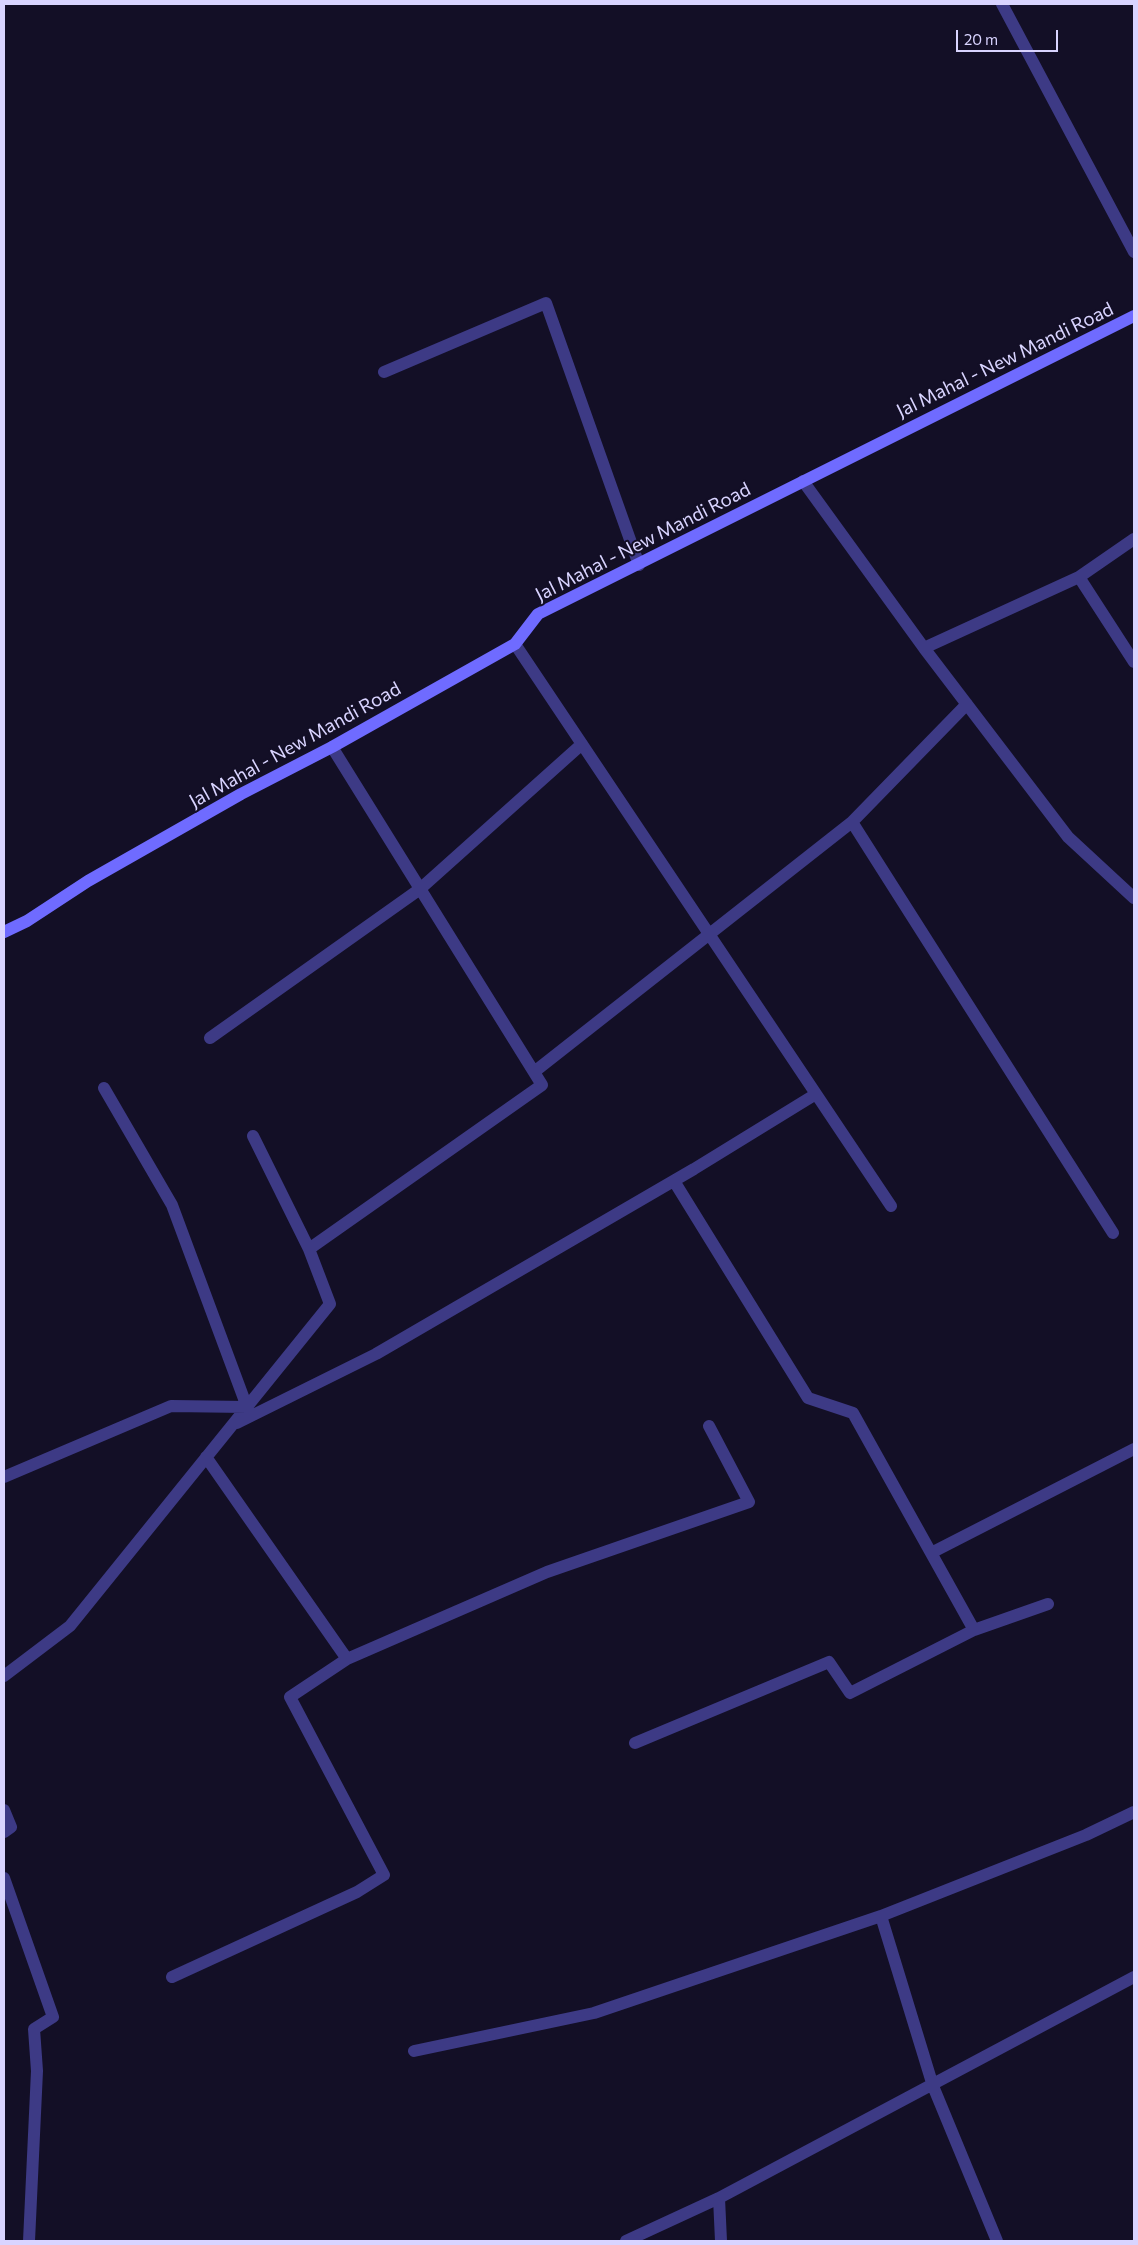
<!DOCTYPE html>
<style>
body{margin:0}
#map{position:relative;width:1138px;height:2245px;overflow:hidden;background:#130f26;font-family:Commissioner,sans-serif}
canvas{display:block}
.frame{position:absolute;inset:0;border:5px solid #d9d4ff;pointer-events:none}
.scale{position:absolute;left:956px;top:30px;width:102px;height:22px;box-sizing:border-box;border:2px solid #d9d4ff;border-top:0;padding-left:6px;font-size:15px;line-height:18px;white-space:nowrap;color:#d9d4ff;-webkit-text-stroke:4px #130f26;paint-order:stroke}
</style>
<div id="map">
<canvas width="1138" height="2245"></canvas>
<div class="frame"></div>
<div class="scale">20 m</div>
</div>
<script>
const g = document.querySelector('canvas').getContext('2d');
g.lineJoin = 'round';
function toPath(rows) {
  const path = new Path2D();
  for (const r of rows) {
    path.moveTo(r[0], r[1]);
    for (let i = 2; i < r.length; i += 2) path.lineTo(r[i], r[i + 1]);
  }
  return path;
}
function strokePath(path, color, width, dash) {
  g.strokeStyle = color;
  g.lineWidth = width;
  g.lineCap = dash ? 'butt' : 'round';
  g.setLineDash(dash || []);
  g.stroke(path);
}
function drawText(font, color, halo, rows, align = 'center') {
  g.font = font + ' Commissioner,sans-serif';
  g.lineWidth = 4;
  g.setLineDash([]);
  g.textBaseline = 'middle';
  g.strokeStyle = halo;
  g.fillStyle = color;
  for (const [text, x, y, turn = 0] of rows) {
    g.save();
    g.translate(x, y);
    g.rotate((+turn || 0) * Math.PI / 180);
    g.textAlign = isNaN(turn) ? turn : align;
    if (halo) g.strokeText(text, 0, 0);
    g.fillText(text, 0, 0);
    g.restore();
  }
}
strokePath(toPath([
 [1002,4,1134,252],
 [384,372,546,303,639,565],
 [803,481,924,648,1068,837,1134,898],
 [1079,577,1134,662],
 [515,644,891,1206],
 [924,648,1079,577,1134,539],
 [852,822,1113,1233],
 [210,1038,420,889,582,744],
 [534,1072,852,822,967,704],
 [674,1181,808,1398,853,1413,974,1630],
 [309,1249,542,1085,332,747],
 [237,1423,376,1354,694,1169,816,1094],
 [206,1457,347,1659],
 [4,1477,171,1406,247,1407,172,1205,104,1088],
 [931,1553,1134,1449],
 [4,1676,70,1626,330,1304,309,1249,253,1136],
 [635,1743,829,1662,850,1693,974,1630,1048,1604],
 [4,1810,11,1827,4,1832],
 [4,1878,53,2017,34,2029,37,2071,29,2241],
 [881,1916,933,2086,997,2241],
 [172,1977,357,1892,384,1875,290,1697,347,1659,547,1572,749,1502,709,1426],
 [414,2051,594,2013,881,1916,1086,1835,1134,1812],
 [719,2198,721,2241],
 [626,2241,719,2198,1134,1977]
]), '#3d3a85', 12);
strokePath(toPath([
 [4,932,27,921,88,881,241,794,332,747,515,644,538,614,1134,316]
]), '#6f6bff', 12);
drawText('19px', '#d9d4ff', '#130f26', [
 ["Jal Mahal - New Mandi Road",1005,360,-26],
 ["Jal Mahal - New Mandi Road",643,542,-27],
 ["Jal Mahal - New Mandi Road",295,745,-29]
]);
</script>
